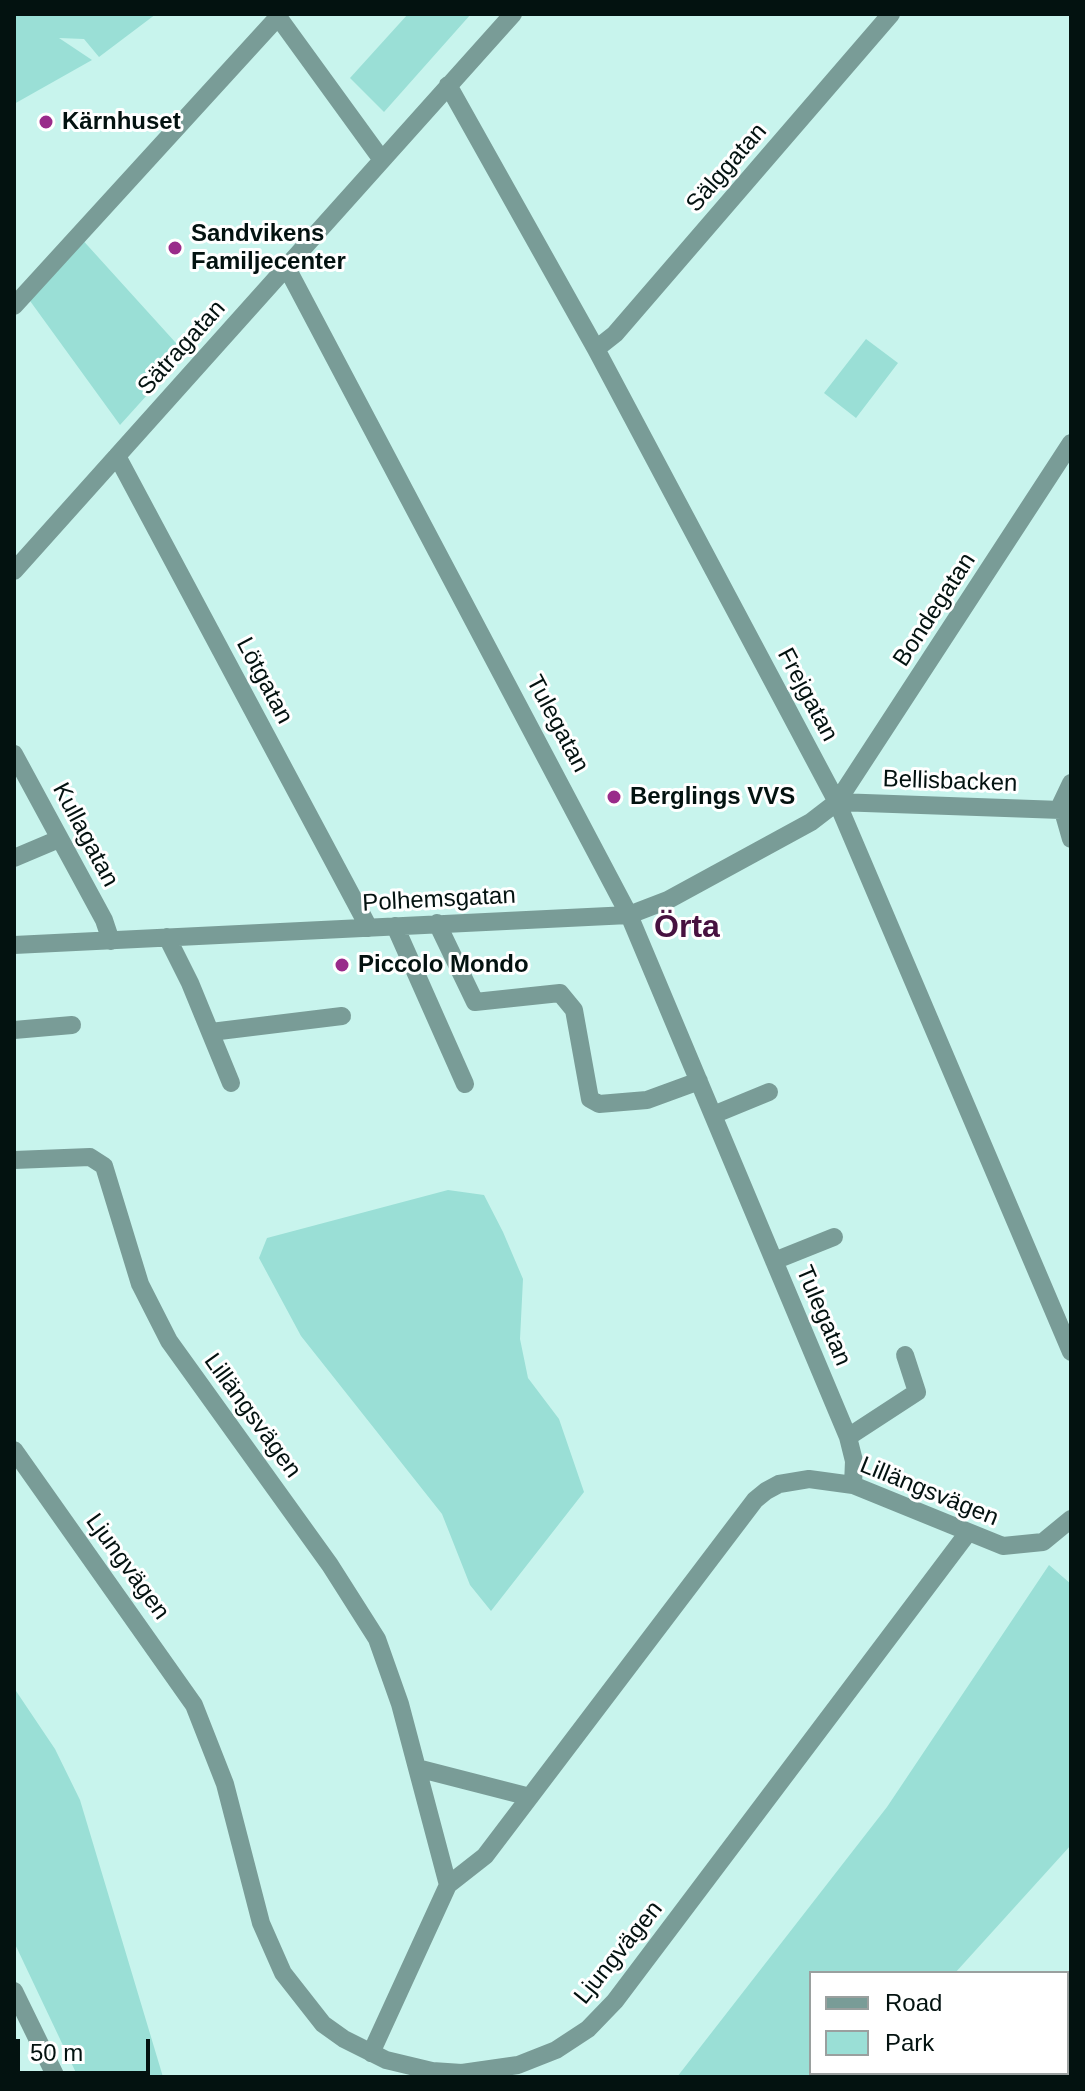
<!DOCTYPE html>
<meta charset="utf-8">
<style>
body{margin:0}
#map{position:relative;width:1085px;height:2091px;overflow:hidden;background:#c8f4ed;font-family:Arial,sans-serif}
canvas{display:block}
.frame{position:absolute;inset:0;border:16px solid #031210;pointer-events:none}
.legend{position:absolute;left:809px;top:1971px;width:260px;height:104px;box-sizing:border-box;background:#fff;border:2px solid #9aa09f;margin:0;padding:10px 14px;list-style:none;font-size:24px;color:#031210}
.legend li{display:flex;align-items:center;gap:16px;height:40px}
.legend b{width:40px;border:2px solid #9aa09f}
.scale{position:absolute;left:16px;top:2039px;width:134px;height:36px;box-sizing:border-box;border:4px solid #031210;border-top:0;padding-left:10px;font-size:24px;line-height:28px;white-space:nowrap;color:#031210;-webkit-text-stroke:6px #fff;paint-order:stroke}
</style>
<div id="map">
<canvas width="1085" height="2091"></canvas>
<div class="frame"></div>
<ul class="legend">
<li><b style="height:10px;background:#799c97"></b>Road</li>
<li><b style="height:22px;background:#9adfd6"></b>Park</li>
</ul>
<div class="scale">50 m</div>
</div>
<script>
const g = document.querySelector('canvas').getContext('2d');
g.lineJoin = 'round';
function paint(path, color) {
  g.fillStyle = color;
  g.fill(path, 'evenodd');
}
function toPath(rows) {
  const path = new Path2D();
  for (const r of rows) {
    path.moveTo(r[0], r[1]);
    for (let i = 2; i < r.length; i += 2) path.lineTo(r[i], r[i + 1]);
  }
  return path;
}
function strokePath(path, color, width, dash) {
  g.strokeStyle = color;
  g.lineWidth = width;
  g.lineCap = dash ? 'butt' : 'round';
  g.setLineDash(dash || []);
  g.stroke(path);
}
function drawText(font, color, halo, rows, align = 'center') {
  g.font = font + ' Arial,sans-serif';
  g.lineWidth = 6;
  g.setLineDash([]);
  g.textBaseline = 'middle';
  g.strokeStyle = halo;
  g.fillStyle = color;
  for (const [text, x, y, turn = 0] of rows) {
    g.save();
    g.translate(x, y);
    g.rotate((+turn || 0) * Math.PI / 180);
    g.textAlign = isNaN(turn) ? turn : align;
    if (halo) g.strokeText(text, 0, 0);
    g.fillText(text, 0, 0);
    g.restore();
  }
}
paint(toPath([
 [14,14,156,14,99,57,84,39,59,38,92,60,14,104],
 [408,14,471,14,384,112,350,78],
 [79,236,185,353,120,425,25,294],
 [866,339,898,363,856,418,824,393],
 [448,1190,484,1195,503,1232,523,1279,520,1339,528,1378,559,1419,584,1492,491,1611,470,1585,442,1514,301,1336,259,1258,267,1238],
 [1049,1565,1071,1584,1071,1845,955,1973,811,1973,811,2073,860,2073,856,2077,677,2077,887,1807],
 [14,1688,55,1749,80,1800,163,2077,78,2077,14,1942]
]), '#9adfd6');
strokePath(toPath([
 [276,14,382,160],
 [448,85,596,349,837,802,1071,1352],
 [287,268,629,915,848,1437,854,1461,853,1485],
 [14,306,278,17],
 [596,349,615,334,891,14],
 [117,456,369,928],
 [14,571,513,14],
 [14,754,104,920,111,941],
 [1071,783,1061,804,1071,839],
 [837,802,1061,810],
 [14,858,59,839],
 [437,923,475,1002,560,993,574,1010,590,1099,599,1104,647,1100,699,1081],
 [395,926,465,1084],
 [167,937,190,983,231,1083],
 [14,945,629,915,668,900,811,822,837,802,1071,443],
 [14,1030,72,1025],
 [211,1032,342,1016],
 [713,1115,769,1092],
 [14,1160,90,1157,104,1166,140,1284,169,1341,330,1565,377,1639,400,1704,448,1885],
 [774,1261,834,1237],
 [848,1437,917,1392,905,1355],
 [14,1450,194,1705,225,1784,261,1923,283,1973,323,2024,344,2039,386,2060,432,2071,462,2073,518,2065,556,2050,588,2029,615,2001,967,1534],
 [417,1768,530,1797],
 [14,1991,56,2077],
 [371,2053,448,1885,485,1856,755,1500,766,1491,779,1484,809,1479,853,1485,1003,1546,1043,1542,1071,1519],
 [1059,2077,1063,2073]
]), '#799c97', 18);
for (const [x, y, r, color] of [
 [46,122,8,"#992b8a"],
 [175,248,8,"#992b8a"],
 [614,797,8,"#992b8a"],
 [342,965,8,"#992b8a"]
]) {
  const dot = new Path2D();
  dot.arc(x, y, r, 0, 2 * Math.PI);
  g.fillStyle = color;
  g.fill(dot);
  strokePath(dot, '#fff', 3);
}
drawText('bold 24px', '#031210', '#fff', [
 ["Kärnhuset",62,122],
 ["Sandvikens",191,234],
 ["Familjecenter",191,262],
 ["Berglings VVS",630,797],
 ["Piccolo Mondo",358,965]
], 'left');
drawText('24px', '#031210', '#fff', [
 ["Sälggatan",727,168,-49],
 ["Sätragatan",182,348,-48],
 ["Bondegatan",935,610,-57],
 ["Lötgatan",264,681,62],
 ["Frejgatan",807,695,62],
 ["Tulegatan",557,724,62],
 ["Bellisbacken",950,782,2],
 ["Kullagatan",85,835,62],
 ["Polhemsgatan",439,900,-3],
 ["Tulegatan",823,1316,67],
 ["Lillängsvägen",252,1416,54],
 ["Lillängsvägen",929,1492,22],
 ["Ljungvägen",127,1567,54],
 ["Ljungvägen",619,1953,-51]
]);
drawText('bold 32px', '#471240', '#fff', [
 ["Örta",687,928]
]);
</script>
